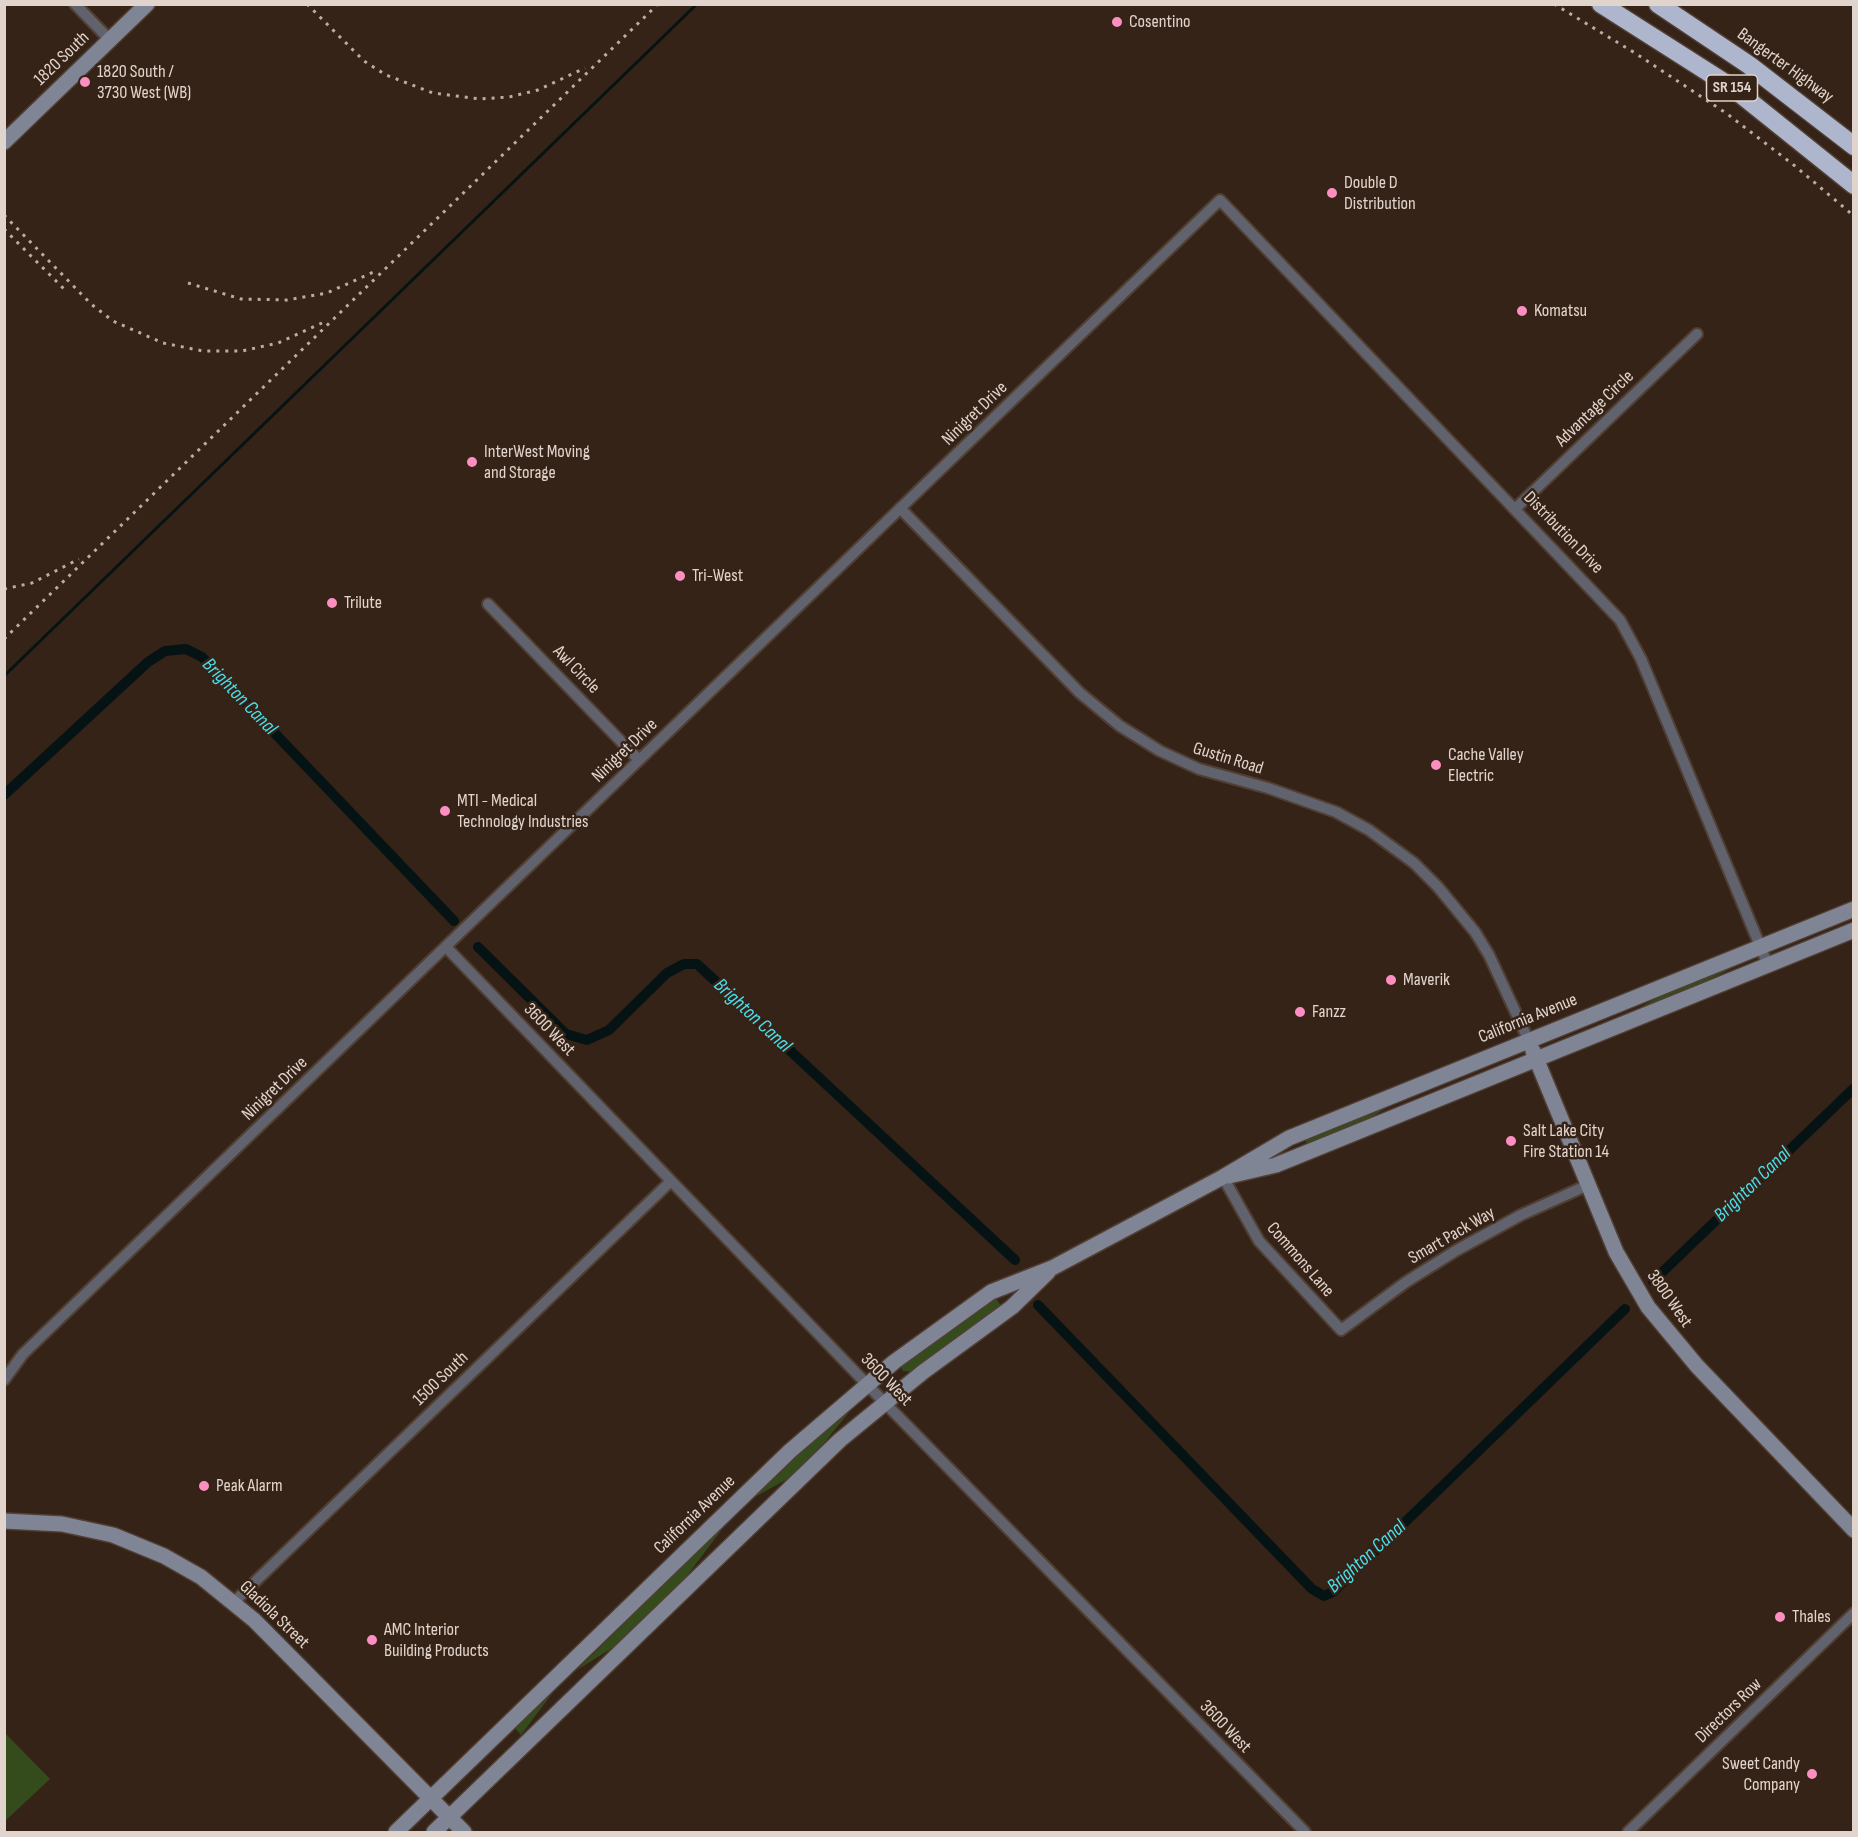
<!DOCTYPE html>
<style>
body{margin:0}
#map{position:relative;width:1858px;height:1837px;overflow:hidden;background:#362317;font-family:"Sofia Sans Condensed",sans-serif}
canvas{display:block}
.frame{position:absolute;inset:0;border:6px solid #e1d4cc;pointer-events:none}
</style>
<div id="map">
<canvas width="1858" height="1837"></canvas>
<div class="frame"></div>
</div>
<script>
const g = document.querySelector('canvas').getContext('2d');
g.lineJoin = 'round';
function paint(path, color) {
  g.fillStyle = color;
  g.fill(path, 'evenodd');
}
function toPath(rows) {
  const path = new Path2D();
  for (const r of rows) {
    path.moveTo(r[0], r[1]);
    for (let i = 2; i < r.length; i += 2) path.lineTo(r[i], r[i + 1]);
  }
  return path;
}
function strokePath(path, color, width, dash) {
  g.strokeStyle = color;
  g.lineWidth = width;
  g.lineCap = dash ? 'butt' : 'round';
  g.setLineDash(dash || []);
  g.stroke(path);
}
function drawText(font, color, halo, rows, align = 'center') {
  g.font = font + ' "Sofia Sans Condensed",sans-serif';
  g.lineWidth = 5;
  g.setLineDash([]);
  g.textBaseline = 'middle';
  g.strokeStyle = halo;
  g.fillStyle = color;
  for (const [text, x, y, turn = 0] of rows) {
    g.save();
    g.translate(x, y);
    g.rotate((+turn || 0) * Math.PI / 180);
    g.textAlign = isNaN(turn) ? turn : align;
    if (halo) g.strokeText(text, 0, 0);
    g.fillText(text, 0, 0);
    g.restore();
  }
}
paint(toPath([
 [1742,963,1689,990,1636,1010,1671,990],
 [1392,1104,1367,1120,1307,1145,1305,1138],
 [996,1298,1002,1308,916,1372,903,1371,900,1365,940,1334],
 [850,1411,811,1459,791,1477,753,1498,795,1455],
 [729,1520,680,1585,617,1645,577,1670],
 [554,1691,521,1735,515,1728],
 [5,1733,50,1779,5,1821]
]), '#344c1b');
strokePath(toPath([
 [4,676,697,4]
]), '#061314', 3);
strokePath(toPath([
 [4,795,148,662,165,651,186,649,202,657,454,921],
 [478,947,566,1034,587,1040,609,1030,667,973,684,964,697,964,1015,1260],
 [1653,1281,1854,1088],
 [1038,1305,1312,1589,1324,1596,1333,1592,1625,1309]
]), '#061314', 10);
const street = toPath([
 [75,4,110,40],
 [900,508,1080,693,1120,726,1160,751,1199,769,1268,788,1336,812,1369,830,1414,863,1438,887,1475,932,1489,955,1528,1039],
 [1516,508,1697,334],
 [488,604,639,760],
 [446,947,884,1402,1305,1832],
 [1223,1177,1259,1241,1341,1330,1406,1282,1457,1250,1521,1215,1588,1185],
 [4,1380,23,1354,1220,200,1620,620,1641,659,1768,965],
 [234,1602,671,1181],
 [1628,1832,1854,1613]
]);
const secondary = toPath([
 [4,142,147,4],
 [1533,1051,1616,1252,1648,1307,1697,1366,1854,1530],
 [1229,1176,1276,1165,1854,930],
 [4,1521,62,1524,113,1535,164,1556,201,1577,254,1620,464,1832],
 [396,1832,790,1451,894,1362,991,1292,1052,1268,1223,1177,1289,1138,1854,909],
 [434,1832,840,1440,923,1372,1012,1307,1048,1272]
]);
const highway = toPath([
 [1601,4,1733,88,1854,185],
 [1658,4,1749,65,1854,146]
]);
strokePath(street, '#513f34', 14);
strokePath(secondary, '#513f34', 18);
strokePath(highway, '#513f34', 21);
strokePath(street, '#60636d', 10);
strokePath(secondary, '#808595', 15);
strokePath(highway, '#aeb6ce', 18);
strokePath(toPath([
 [307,4,364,61,386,75,433,93,480,99,509,97,538,90,585,68],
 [1554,4,1635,53,1726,113,1795,166,1854,216],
 [4,215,91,304,113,321,163,343,203,351,242,351,278,343,322,323],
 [4,229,66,291],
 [188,283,241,299,287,300,327,293,378,270],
 [4,589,32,583,79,559],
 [4,639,658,4]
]), '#bcada4', 3, [3, 6]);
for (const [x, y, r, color] of [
 [1117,22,6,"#fd8ec1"],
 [85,82,6,"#fd8ec1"],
 [1332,193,6,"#fd8ec1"],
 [1522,311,6,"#fd8ec1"],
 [472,462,6,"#fd8ec1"],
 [680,576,6,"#fd8ec1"],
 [332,603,6,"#fd8ec1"],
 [1436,765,6,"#fd8ec1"],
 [445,811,6,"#fd8ec1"],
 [1391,980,6,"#fd8ec1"],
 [1300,1012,6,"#fd8ec1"],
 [1511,1141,6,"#fd8ec1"],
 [204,1486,6,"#fd8ec1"],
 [1780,1617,6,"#fd8ec1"],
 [372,1640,6,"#fd8ec1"],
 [1812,1774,6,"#fd8ec1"]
]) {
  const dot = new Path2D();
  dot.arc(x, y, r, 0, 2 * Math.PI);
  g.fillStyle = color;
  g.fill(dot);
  strokePath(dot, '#362317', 2);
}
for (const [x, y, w] of [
 [1732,88,51]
]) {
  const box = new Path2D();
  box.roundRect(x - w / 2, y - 13, w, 26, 4.5);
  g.fillStyle = '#362317';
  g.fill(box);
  strokePath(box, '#e1d4cc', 1.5);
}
drawText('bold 16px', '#e1d4cc', null, [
 ["SR 154",1732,88]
]);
drawText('18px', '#e1d4cc', '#362317', [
 ["Cosentino",1129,22],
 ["1820 South /",97,72],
 ["3730 West (WB)",97,93],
 ["Double D",1344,183],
 ["Distribution",1344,204],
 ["Komatsu",1534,311],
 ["InterWest Moving",484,452],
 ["and Storage",484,473],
 ["Tri-West",692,576],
 ["Trilute",344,603],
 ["Cache Valley",1448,755],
 ["Electric",1448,776],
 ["MTI - Medical",457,801],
 ["Technology Industries",457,822],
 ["Maverik",1403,980],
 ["Fanzz",1312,1012],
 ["Salt Lake City",1523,1131],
 ["Fire Station 14",1523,1152],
 ["Peak Alarm",216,1486],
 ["Thales",1792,1617],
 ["AMC Interior",384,1630],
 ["Building Products",384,1651],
 ["Sweet Candy",1800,1764,"right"],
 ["Company",1800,1785,"right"]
], 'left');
drawText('18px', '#e1d4cc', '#362317', [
 ["1820 South",62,59,-44],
 ["Bangerter Highway",1785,66,36],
 ["Advantage Circle",1595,409,-44],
 ["Ninigret Drive",975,414,-44],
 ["Distribution Drive",1563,533,46],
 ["Awl Circle",576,670,46],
 ["Ninigret Drive",625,751,-44],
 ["Gustin Road",1228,759,17],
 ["California Avenue",1528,1019,-22],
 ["3600 West",549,1030,46],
 ["Ninigret Drive",275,1089,-44],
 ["Smart Pack Way",1452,1236,-30],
 ["Commons Lane",1300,1260,49],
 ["3800 West",1669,1299,55],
 ["1500 South",441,1379,-44],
 ["3600 West",886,1380,46],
 ["California Avenue",695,1515,-44],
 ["Gladiola Street",274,1615,44],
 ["Directors Row",1729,1711,-44],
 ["3600 West",1225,1727,46]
]);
drawText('italic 20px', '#49deeb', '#362317', [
 ["Brighton Canal",239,697,46],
 ["Brighton Canal",752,1016,43],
 ["Brighton Canal",1753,1185,-44],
 ["Brighton Canal",1367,1557,-42]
]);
</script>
